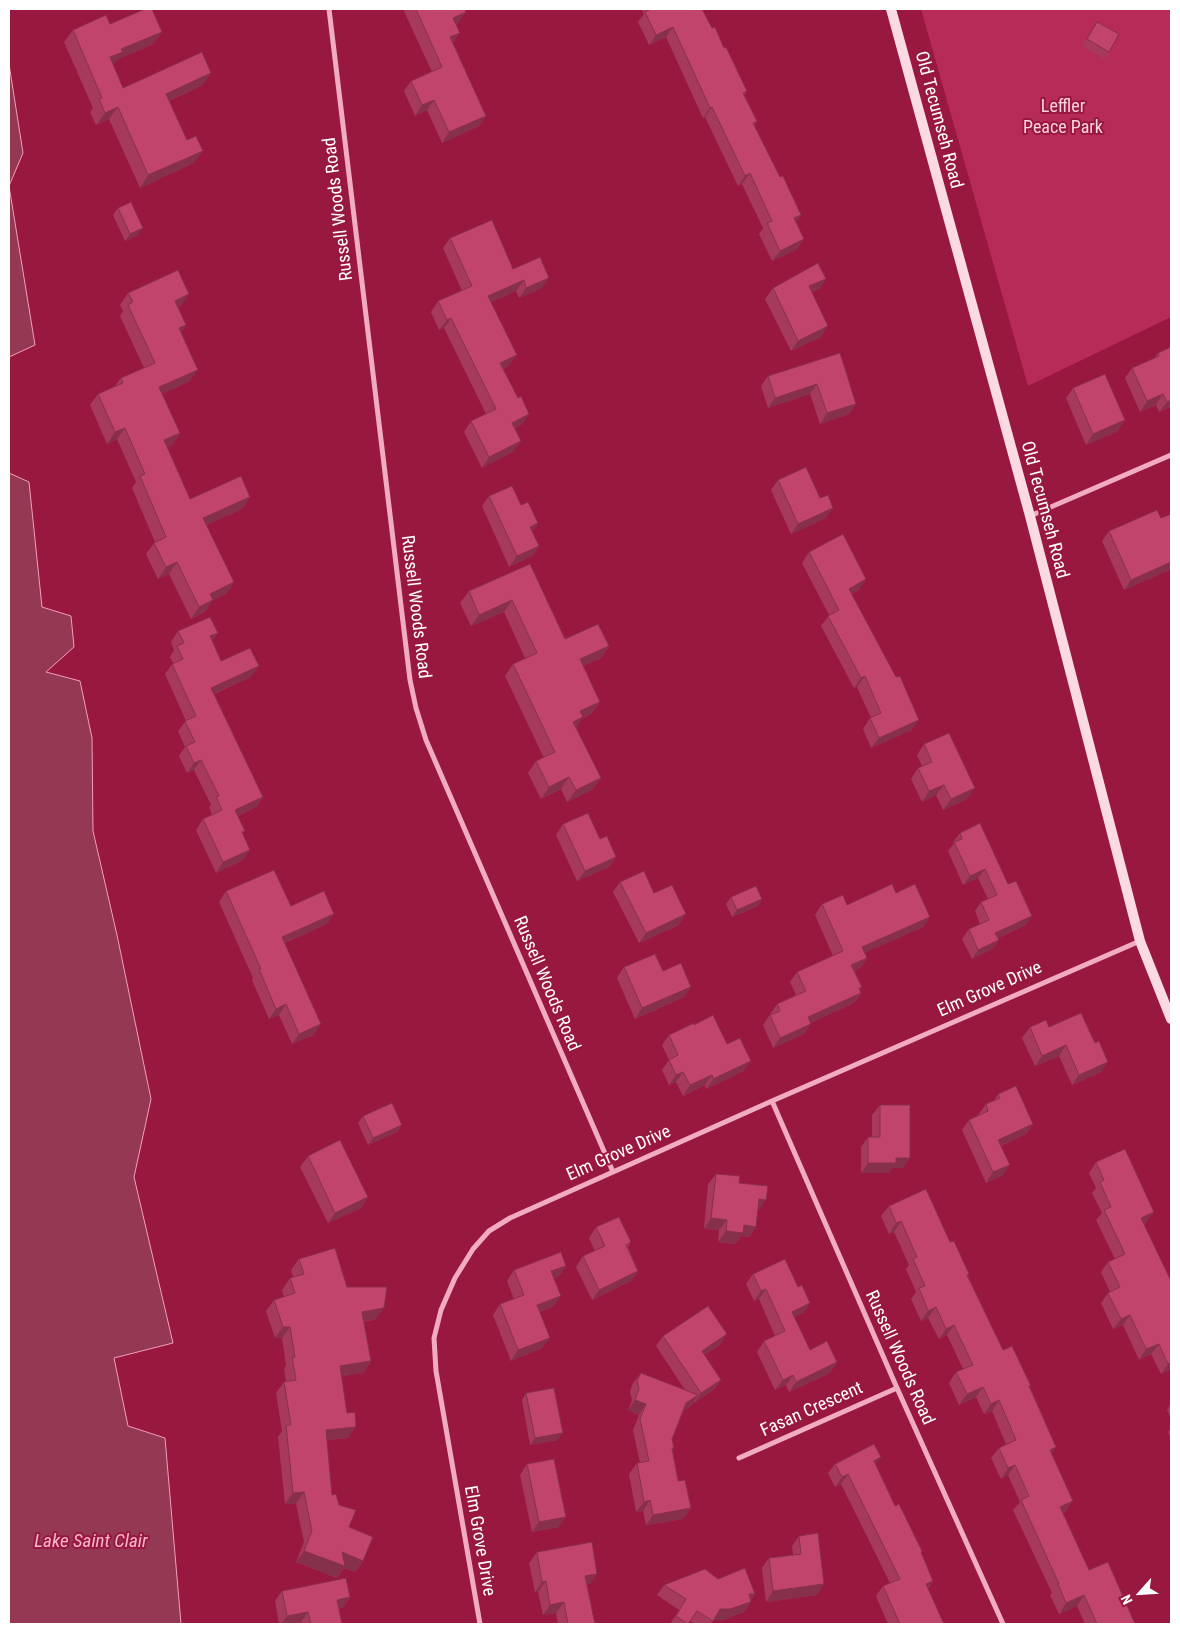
<!DOCTYPE html>
<style>
body{margin:0}
#map{position:relative;width:1180px;height:1633px;overflow:hidden;background:#99183f;font-family:"Roboto Condensed",sans-serif}
canvas{display:block}
.frame{position:absolute;inset:0;border:10px solid #fff;pointer-events:none}
.north{position:absolute;left:1115px;top:1568px;width:50px;height:50px;-webkit-text-stroke:4px #99183f;paint-order:stroke;rotate:244deg;font-size:14px;font-weight:700;line-height:20px;text-align:center;color:#fff}
.north::after{content:'';display:block;margin:auto;width:18px;height:22px;background:#fff;clip-path:polygon(50% 0,100% 100%,50% 72%,0 100%)}
</style>
<div id="map">
<canvas width="1180" height="1633"></canvas>
<div class="frame"></div>
<div class="north">N</div>
</div>
<script>
const g = document.querySelector('canvas').getContext('2d');
g.lineJoin = 'round';
function paint(path, color) {
  g.fillStyle = color;
  g.fill(path, 'evenodd');
}
function toPath(rows) {
  const path = new Path2D();
  for (const r of rows) {
    path.moveTo(r[0], r[1]);
    for (let i = 2; i < r.length; i += 2) path.lineTo(r[i], r[i + 1]);
  }
  return path;
}
function strokePath(path, color, width, dash) {
  g.strokeStyle = color;
  g.lineWidth = width;
  g.lineCap = dash ? 'butt' : 'round';
  g.setLineDash(dash || []);
  g.stroke(path);
}
function drawText(font, color, halo, rows, align = 'center') {
  g.font = font + ' "Roboto Condensed",sans-serif';
  g.lineWidth = 4;
  g.setLineDash([]);
  g.textBaseline = 'middle';
  g.strokeStyle = halo;
  g.fillStyle = color;
  for (const [text, x, y, turn = 0] of rows) {
    g.save();
    g.translate(x, y);
    g.rotate((+turn || 0) * Math.PI / 180);
    g.textAlign = isNaN(turn) ? turn : align;
    if (halo) g.strokeText(text, 0, 0);
    g.fillText(text, 0, 0);
    g.restore();
  }
}
paint(toPath([
 [921,9,1171,9,1171,317,1028,386]
]), '#b62b58');
const water = toPath([
 [9,64,23,153,9,186,35,345,9,357,9,64],
 [9,473,29,482,42,607,71,616,74,647,46,672,80,681,92,738,93,831,117,935,151,1099,134,1177,173,1343,114,1358,128,1426,165,1438,181,1624,9,1624,9,473]
]);
paint(water, '#953854');
strokePath(water, '#f49ebb', 1);
strokePath(toPath([
 [329,9,410,680,416,708,426,740,613,1172],
 [1030,516,1171,455],
 [772,1101,897,1388,1003,1624],
 [739,1458,897,1388],
 [480,1624,436,1371,434,1338,441,1310,455,1278,473,1249,489,1231,510,1218,772,1101,1140,941]
]), '#f1acc2', 5);
strokePath(toPath([
 [891,9,1030,516,1140,941,1171,1019]
]), '#fcdae4', 10);
paint(toPath([
 [403,9,465,9,459,22,456,24,453,43,486,116,479,126,442,143,427,110,415,116,404,91,411,81,432,72],
 [641,9,702,9,712,28,724,48,747,91,744,95,757,121,754,125,780,177,801,215,796,222,804,239,796,250,772,261,759,234,763,228,742,184,738,186,705,117,703,118,666,37,649,45,638,22,644,14],
 [1097,22,1109,52,1104,59,1082,46],
 [110,24,162,32,153,44,117,60,113,65,123,88,203,85,169,101,194,163,140,188,109,119,96,125,90,112,93,108,64,42,73,30],
 [118,208,138,235,125,241,113,215],
 [450,238,513,269,542,288,519,298,516,291,491,302,510,365,503,369,518,398,529,414,522,424,515,428,514,451,482,468,464,432,471,421,486,414,444,328,439,330,431,312,438,301,462,291,443,248],
 [826,279,819,289,812,292,821,337,791,351,765,299,773,288],
 [128,293,181,306,178,307,186,325,181,332,190,381,162,394,180,433,172,445,167,447,190,499,250,497,242,509,206,525,234,582,226,594,213,600,205,612,191,619,169,574,158,579,146,554,155,542,132,488,136,482,117,439,107,444,90,405,98,394,115,386,121,378,144,368,120,316,123,311,120,305],
 [1171,347,1171,407,1159,412,1156,405,1140,412,1125,378,1132,368,1154,359,1158,353],
 [840,353,856,404,849,414,820,424,810,394,768,408,761,386,768,376],
 [1073,388,1118,431,1086,445,1066,398],
 [778,480,820,498,826,518,791,534,771,490],
 [489,496,521,505,538,523,532,531,539,546,532,556,509,567,482,506],
 [1171,514,1171,569,1124,590,1102,541,1109,531,1161,518],
 [809,552,859,590,851,594,912,730,871,748,863,729,870,718,871,718,857,687,854,688,821,626,829,615,802,563],
 [530,564,565,639,609,646,601,658,583,666,600,702,591,714,582,719,576,727,601,778,592,790,567,802,561,789,541,799,528,773,536,761,544,758,505,676,513,664,525,658,504,612,471,626,460,603,469,591],
 [178,631,218,633,212,641,221,661,251,677,214,694,263,797,256,807,238,816,243,834,243,860,216,873,196,830,203,819,212,815,209,807,211,805,194,770,187,773,179,756,185,747,178,731,186,721,165,674,173,663,170,657,174,650,171,642],
 [924,744,967,799,943,810,936,795,922,802,911,779,918,768,922,766,917,755],
 [563,824,600,839,616,857,609,867,577,881,556,835],
 [960,833,1026,925,998,938,999,940,992,949,972,959,962,939,969,929,980,924,975,911,981,902,988,899,978,878,963,885,948,851,954,843,953,842],
 [620,882,654,893,679,925,639,943,613,892],
 [226,891,291,906,327,924,285,943,314,1035,292,1044,279,1015,269,1019,252,980,253,978,219,902],
 [896,893,930,917,923,927,864,953,867,958,860,968,854,971,861,993,854,1003,810,1023,804,1034,773,1048,763,1025,777,1004,796,995,790,982,797,972,833,956,815,915,822,904,847,905],
 [731,897,762,899,758,906,732,917,726,904],
 [624,967,663,971,684,997,635,1019,617,978],
 [694,1025,727,1044,744,1071,706,1089,705,1085,683,1096,676,1082,669,1085,662,1070,669,1060,662,1045,669,1035],
 [1030,1027,1049,1027,1101,1072,1072,1085,1059,1056,1035,1066,1022,1038],
 [998,1094,1033,1124,1026,1134,1001,1146,1003,1175,986,1183,962,1130,969,1120,978,1115,986,1104,994,1101],
 [880,1105,903,1168,892,1168,889,1173,861,1173,861,1147,868,1137,872,1137,872,1115],
 [363,1116,402,1125,397,1132,368,1145,358,1123],
 [308,1156,368,1197,361,1208,328,1223,300,1167],
 [1096,1162,1146,1222,1144,1224,1171,1369,1161,1374,1151,1354,1139,1360,1123,1325,1113,1329,1101,1303,1108,1293,1110,1292,1101,1272,1108,1262,1115,1259,1096,1220,1102,1213,1092,1193,1096,1188,1089,1173],
 [716,1174,739,1183,759,1210,758,1210,756,1227,749,1237,741,1236,735,1244,718,1242,719,1230,704,1229,708,1184],
 [889,1206,950,1242,968,1276,1003,1350,1030,1387,1056,1447,1051,1453,1066,1511,1063,1513,1089,1570,1135,1624,1085,1624,1077,1606,1059,1614,1050,1595,1052,1593,1013,1510,1020,1502,1008,1475,1001,1479,991,1458,999,1448,1006,1444,992,1411,984,1414,976,1397,959,1405,949,1383,956,1372,963,1369,947,1335,939,1339,928,1318,921,1321,911,1299,916,1292,906,1269,909,1265,894,1232,889,1234,881,1216],
 [596,1227,631,1242,628,1247,638,1271,631,1281,592,1300,576,1267,583,1256,595,1251,589,1238],
 [299,1259,347,1287,376,1319,364,1322,371,1361,363,1373,341,1376,348,1438,327,1440,332,1495,349,1527,363,1561,355,1572,344,1568,337,1578,296,1562,304,1542,296,1504,285,1504,278,1437,282,1431,276,1393,284,1382,286,1381,284,1369,286,1365,282,1338,275,1338,266,1311,274,1300,284,1297,282,1290,290,1278,293,1277,291,1270],
 [566,1266,559,1276,554,1278,554,1306,540,1312,542,1348,511,1361,493,1315,500,1304,514,1299,507,1281,514,1270],
 [753,1274,798,1287,810,1303,803,1313,794,1317,810,1350,837,1362,830,1373,789,1392,786,1385,775,1390,757,1352,764,1341,775,1336,759,1299,754,1301,746,1284],
 [663,1336,720,1345,704,1355,721,1380,713,1390,694,1403,693,1402,691,1406,684,1410,672,1439,674,1448,672,1450,678,1481,691,1508,683,1519,646,1525,643,1511,636,1512,629,1474,637,1463,640,1463,633,1430,639,1415,628,1410,632,1400,630,1392,633,1383,641,1373,685,1390,656,1346],
 [526,1393,558,1440,530,1445,522,1400],
 [1171,1403,1171,1419,1167,1410],
 [1171,1428,1171,1439,1168,1432],
 [527,1464,559,1527,532,1532,520,1475],
 [835,1464,876,1465,895,1506,922,1551,921,1553,933,1581,928,1589,944,1624,888,1624,876,1596,883,1586,890,1583,841,1484,835,1487,828,1473],
 [799,1536,817,1595,766,1602,762,1568,769,1558,793,1555,792,1546],
 [537,1552,597,1574,590,1584,587,1584,595,1624,599,1624,558,1624,556,1613,543,1615,538,1592,535,1592,529,1563],
 [718,1579,755,1594,751,1600,751,1602,744,1612,723,1620,714,1620,710,1624,695,1624,690,1621,688,1624,670,1624,679,1610,657,1595,664,1585],
 [282,1591,350,1597,343,1608,339,1608,342,1624,302,1624,301,1622,289,1624,279,1624,275,1601]
]), '#a63a5d');
paint(toPath([
 [466,12,459,22,446,28,453,18],
 [673,27,666,37,649,45,656,35],
 [162,32,153,44,117,60,114,64,101,70,110,57,121,49],
 [460,33,453,43,450,37],
 [211,73,203,85,157,106,166,94],
 [434,100,427,110,415,116,422,105],
 [118,107,109,119,96,125,105,113],
 [712,107,705,117,703,118,710,108],
 [486,116,479,126,442,143,449,132],
 [203,151,194,163,140,188,148,175],
 [750,173,742,184,738,186,745,176],
 [801,215,794,225,794,218],
 [143,228,138,235,125,241,130,234],
 [804,239,796,250,772,261,780,251],
 [549,278,542,288,519,298,526,288],
 [826,279,819,289,801,296,809,286],
 [524,280,516,291,481,307,488,296],
 [189,294,181,306,167,312,175,301],
 [451,318,444,328,439,330,447,320],
 [186,325,178,337,179,328],
 [828,326,821,337,791,351,798,341],
 [517,355,510,365,493,374,500,363],
 [198,370,190,381,151,399,159,387],
 [817,384,810,394,768,408,775,398],
 [1163,394,1156,405,1140,412,1147,401],
 [1171,400,1171,407,1159,412,1167,402],
 [856,404,849,414,820,424,827,413],
 [529,414,522,424,505,433,512,423],
 [1125,420,1118,431,1086,445,1093,434],
 [125,428,117,439,107,444,115,432],
 [180,433,172,445,156,452,164,440],
 [521,441,514,451,482,468,489,457],
 [250,497,242,509,195,530,203,518],
 [833,508,826,518,791,534,798,524],
 [538,523,531,534,530,527],
 [539,546,532,556,509,567,517,556],
 [177,562,169,574,158,579,166,567],
 [1171,562,1171,569,1124,590,1131,580],
 [866,579,859,590,841,599,849,589],
 [234,582,226,594,202,605,210,594],
 [213,600,205,612,191,619,199,607],
 [512,600,504,612,471,626,479,615],
 [218,633,210,643,210,636],
 [609,646,601,658,572,671,580,659],
 [259,666,251,677,204,698,211,688],
 [865,676,857,687,854,688,861,678],
 [600,702,591,714,582,719,575,729,565,734,580,711],
 [919,720,912,730,871,748,879,738],
 [201,760,194,770,187,773,194,763],
 [569,777,561,789,541,799,549,787],
 [601,778,592,790,567,802,576,790],
 [944,785,936,795,922,802,929,791],
 [975,788,967,799,943,810,951,799],
 [263,797,256,807,228,820,235,810],
 [250,850,243,860,216,873,223,862],
 [616,857,609,867,577,881,585,871],
 [985,869,978,878,963,885,970,876],
 [762,899,758,906,732,917,737,910],
 [334,914,327,924,275,947,282,937],
 [686,914,679,925,639,943,646,933],
 [1032,916,1026,925,989,942,995,933],
 [930,917,923,927,855,957,862,947],
 [999,940,992,949,972,959,978,950],
 [867,958,860,968,844,975,851,965],
 [691,987,684,997,635,1019,642,1008],
 [862,987,856,995,861,993,854,1003,801,1027,808,1017],
 [286,1004,279,1015,269,1019,276,1009],
 [321,1024,314,1035,292,1044,299,1034],
 [811,1024,804,1034,773,1048,780,1038],
 [1066,1045,1059,1056,1035,1066,1042,1056],
 [751,1061,744,1071,706,1089,713,1079],
 [1108,1062,1101,1072,1072,1085,1079,1075],
 [683,1072,676,1082,669,1085,676,1075],
 [712,1075,705,1085,683,1096,690,1085],
 [1033,1124,1026,1134,991,1150,998,1140],
 [402,1125,397,1132,368,1145,373,1138],
 [896,1158,910,1158,903,1168,892,1168,889,1173,861,1173,868,1163],
 [1010,1165,1003,1175,986,1183,993,1172],
 [368,1197,361,1208,328,1223,335,1213],
 [759,1199,766,1200,759,1210,752,1210],
 [1154,1212,1146,1222,1134,1228,1141,1218],
 [711,1218,727,1220,719,1230,704,1229],
 [901,1221,894,1232,889,1234,896,1223],
 [744,1225,756,1227,749,1237,741,1236,735,1244,718,1242,726,1231],
 [566,1266,559,1276,544,1282,551,1271],
 [638,1271,631,1281,592,1300,599,1290],
 [766,1289,759,1299,754,1301,761,1291],
 [561,1296,554,1306,530,1316,537,1305],
 [810,1303,803,1313,784,1322,792,1312],
 [936,1307,928,1318,921,1321,928,1311],
 [384,1308,376,1319,354,1323,362,1312],
 [1130,1315,1123,1325,1113,1329,1121,1319],
 [954,1325,947,1335,939,1339,946,1329],
 [283,1327,290,1327,282,1338,275,1338],
 [727,1334,720,1345,694,1362,702,1351],
 [550,1338,542,1348,511,1361,518,1350],
 [1159,1344,1151,1354,1139,1360,1146,1349],
 [371,1361,363,1373,332,1378,340,1366],
 [837,1362,830,1373,789,1392,796,1382],
 [1171,1362,1171,1369,1161,1374,1168,1364],
 [793,1375,786,1385,775,1390,783,1380],
 [721,1380,713,1390,694,1403,701,1393],
 [983,1387,976,1397,959,1405,967,1394],
 [698,1395,691,1406,679,1413,686,1403],
 [635,1400,646,1404,639,1415,628,1410],
 [999,1400,992,1411,984,1414,991,1404],
 [356,1427,348,1438,318,1441,326,1430],
 [563,1433,558,1440,530,1445,535,1438],
 [1056,1447,1049,1457,1050,1450],
 [881,1457,874,1467,874,1461],
 [1015,1465,1008,1475,1001,1479,1008,1468],
 [848,1474,841,1484,835,1487,842,1477],
 [304,1492,296,1504,285,1504,293,1493],
 [650,1500,643,1511,636,1512,644,1502],
 [1073,1501,1066,1511,1053,1517,1060,1507],
 [691,1508,683,1519,646,1525,653,1515],
 [566,1517,559,1527,532,1532,539,1522],
 [304,1551,342,1552,363,1561,355,1572,344,1568,337,1578,296,1562],
 [597,1574,590,1584,578,1586,585,1576],
 [546,1581,538,1592,535,1592,542,1582],
 [933,1581,926,1591,926,1584],
 [824,1584,817,1595,766,1602,773,1591],
 [749,1594,755,1594,749,1602,751,1602,744,1612,723,1620,713,1620,720,1609],
 [1084,1595,1077,1606,1059,1614,1066,1603],
 [350,1597,343,1608,330,1610,337,1600],
 [564,1602,556,1613,543,1615,550,1605],
 [308,1612,301,1622,289,1624,281,1624,287,1616]
]), '#87304c');
const building = toPath([
 [145,9,152,9,162,32,121,49,123,52,110,57,123,88,202,52,211,73,166,94,187,140,196,136,203,151,148,175,118,107,105,113,99,99,102,98,73,30,106,15,110,24,145,9],
 [416,9,465,9,466,12,453,18,460,33,450,37,486,116,449,132,434,100,422,105,411,81,442,67,416,9],
 [651,9,702,9,712,28,715,27,724,48,726,47,747,91,743,93,757,121,753,123,780,177,783,176,801,215,794,218,804,239,780,251,767,223,772,221,750,173,745,176,712,107,710,108,673,27,656,35,645,12,651,9],
 [1097,22,1119,34,1109,52,1087,39,1097,22],
 [131,202,143,228,130,234,118,208,131,202],
 [492,220,513,269,540,257,549,278,526,288,524,280,488,296,517,355,500,363,518,398,521,396,529,414,512,423,521,441,489,457,471,421,496,409,451,318,447,320,438,301,472,286,450,238,492,220],
 [818,263,826,279,809,286,828,326,798,341,773,288,818,263],
 [178,270,189,294,175,301,186,325,179,328,198,370,159,387,180,433,164,440,190,499,241,476,250,497,203,518,234,582,210,594,213,600,199,607,177,562,166,567,154,543,166,537,140,476,145,474,125,428,115,432,98,394,123,383,121,378,155,363,128,305,133,302,128,293,178,270],
 [1171,347,1171,400,1167,402,1163,394,1147,401,1132,368,1159,356,1158,353,1171,347],
 [840,353,856,404,827,413,817,384,775,398,768,376,840,353],
 [1105,374,1125,420,1093,434,1073,388,1105,374],
 [806,467,820,498,828,495,833,508,798,524,778,480,806,467],
 [512,486,521,505,528,502,538,523,530,527,539,546,517,556,489,496,512,486],
 [1157,510,1161,518,1171,514,1171,562,1131,580,1109,531,1157,510],
 [843,534,866,579,849,589,896,677,900,676,919,720,879,738,870,718,881,713,865,676,861,678,828,616,839,610,809,552,843,534],
 [530,564,565,639,598,624,609,646,580,659,600,702,580,711,583,717,573,722,601,778,576,790,569,777,549,787,536,761,555,752,513,664,537,653,512,600,479,615,469,591,530,564],
 [210,617,218,633,210,636,221,661,250,648,259,666,211,688,263,797,235,810,245,831,242,832,250,850,223,862,203,819,222,810,216,797,219,796,201,760,194,763,186,746,195,742,185,721,196,716,172,664,183,659,177,646,184,643,178,631,210,617],
 [949,733,975,788,951,799,944,785,929,791,918,768,932,762,924,744,949,733],
 [588,813,600,839,607,836,616,857,585,871,563,824,588,813],
 [980,823,1008,884,1016,881,1032,916,995,933,999,940,978,950,969,929,989,920,981,902,997,895,985,869,970,876,954,842,962,839,960,833,980,823],
 [274,870,291,906,324,891,334,914,282,937,321,1024,299,1034,286,1004,276,1009,259,969,261,969,226,891,274,870],
 [644,871,654,893,672,885,686,914,646,933,620,882,644,871],
 [892,884,896,893,915,884,930,917,862,947,867,958,851,965,862,987,859,988,861,993,808,1017,811,1024,780,1038,770,1015,780,1011,777,1004,806,991,797,972,843,951,822,904,843,895,847,905,892,884],
 [756,886,762,899,737,910,731,897,756,886],
 [655,954,663,971,681,963,691,987,642,1008,624,967,655,954],
 [1081,1013,1095,1043,1099,1041,1108,1062,1079,1075,1066,1045,1042,1056,1030,1027,1046,1020,1049,1027,1081,1013],
 [713,1015,727,1044,740,1038,751,1061,713,1079,712,1075,690,1085,683,1072,676,1075,669,1060,678,1055,669,1035,694,1023,694,1025,713,1015],
 [1016,1086,1033,1124,998,1140,1010,1165,993,1172,969,1120,988,1111,986,1104,1000,1098,998,1094,1016,1086],
 [392,1103,402,1125,373,1138,363,1116,392,1103],
 [880,1105,910,1105,910,1158,896,1158,896,1163,868,1163,868,1137,880,1137,880,1105],
 [340,1140,368,1197,335,1213,308,1156,340,1140],
 [1125,1149,1154,1212,1141,1218,1171,1281,1171,1362,1168,1364,1159,1344,1146,1349,1130,1315,1121,1319,1108,1293,1120,1287,1108,1262,1125,1254,1104,1210,1111,1207,1100,1182,1104,1180,1096,1162,1125,1149],
 [716,1174,740,1176,739,1183,768,1186,766,1200,759,1199,756,1227,744,1225,743,1233,726,1231,727,1220,711,1218,716,1174],
 [926,1189,950,1242,954,1241,969,1274,967,1275,1003,1350,1012,1346,1031,1386,1029,1386,1056,1447,1050,1450,1073,1501,1060,1507,1089,1570,1108,1562,1135,1624,1097,1624,1084,1595,1066,1603,1058,1584,1059,1584,1021,1500,1029,1496,1015,1465,1008,1468,999,1448,1016,1440,999,1400,991,1404,983,1387,967,1394,956,1372,973,1365,954,1325,946,1329,936,1307,928,1311,919,1288,925,1286,913,1259,917,1257,901,1221,896,1223,889,1206,926,1189],
 [619,1217,631,1242,626,1245,638,1271,599,1290,583,1256,605,1246,596,1227,619,1217],
 [335,1248,347,1287,387,1287,384,1308,362,1312,371,1361,340,1366,347,1413,355,1412,356,1427,326,1430,332,1495,336,1494,339,1505,356,1510,349,1527,373,1537,363,1561,342,1552,345,1566,304,1551,312,1531,304,1492,293,1493,286,1425,291,1425,284,1382,296,1380,292,1357,295,1357,290,1327,283,1327,274,1300,295,1293,290,1278,304,1274,299,1259,335,1248],
 [561,1252,566,1266,551,1271,561,1296,537,1305,550,1338,518,1350,500,1304,524,1295,514,1270,561,1252],
 [785,1259,798,1287,802,1285,810,1303,792,1312,810,1350,827,1341,837,1362,796,1382,793,1375,783,1380,764,1341,785,1331,766,1289,761,1291,753,1274,785,1259],
 [708,1306,727,1334,702,1351,721,1380,701,1393,663,1336,708,1306],
 [641,1373,698,1395,686,1403,672,1439,674,1448,672,1448,678,1481,685,1480,691,1508,653,1515,650,1500,644,1502,637,1463,649,1461,640,1419,646,1404,635,1400,639,1389,637,1381,641,1373],
 [554,1388,563,1433,535,1438,526,1393,554,1388],
 [874,1444,881,1457,874,1461,895,1506,899,1504,922,1551,921,1552,933,1581,926,1584,944,1624,900,1624,883,1586,900,1579,848,1474,842,1477,835,1464,874,1444],
 [554,1459,566,1517,539,1522,527,1464,554,1459],
 [818,1533,824,1584,773,1591,769,1558,801,1554,799,1536,818,1533],
 [592,1542,597,1574,585,1576,595,1624,599,1623,599,1624,568,1624,564,1602,550,1605,546,1581,542,1582,537,1552,592,1542],
 [745,1568,755,1594,749,1594,751,1602,730,1609,720,1609,713,1621,697,1611,688,1624,676,1616,686,1599,664,1585,705,1569,718,1579,745,1568],
 [346,1578,350,1597,337,1600,342,1624,311,1624,308,1612,287,1616,282,1591,346,1578]
]);
paint(building, '#c1446c');
strokePath(building, '#87304c', 1);
drawText('18px', '#fcd3e0', '#99183f', [
 ["Leffler",1063,107],
 ["Peace Park",1063,128]
]);
drawText('18px', '#fff', '#99183f', [
 ["Old Tecumseh Road",938,120,75],
 ["Russell Woods Road",339,209,-97],
 ["Old Tecumseh Road",1044,510,75],
 ["Russell Woods Road",415,607,83],
 ["Russell Woods Road",546,984,67],
 ["Elm Grove Drive",990,990,-24],
 ["Elm Grove Drive",619,1154,-24],
 ["Russell Woods Road",899,1358,66],
 ["Fasan Crescent",812,1410,-24],
 ["Elm Grove Drive",479,1541,80]
]);
drawText('italic 19px', '#f8b8cd', '#99183f', [
 ["Lake Saint Clair",91,1542]
]);
</script>
